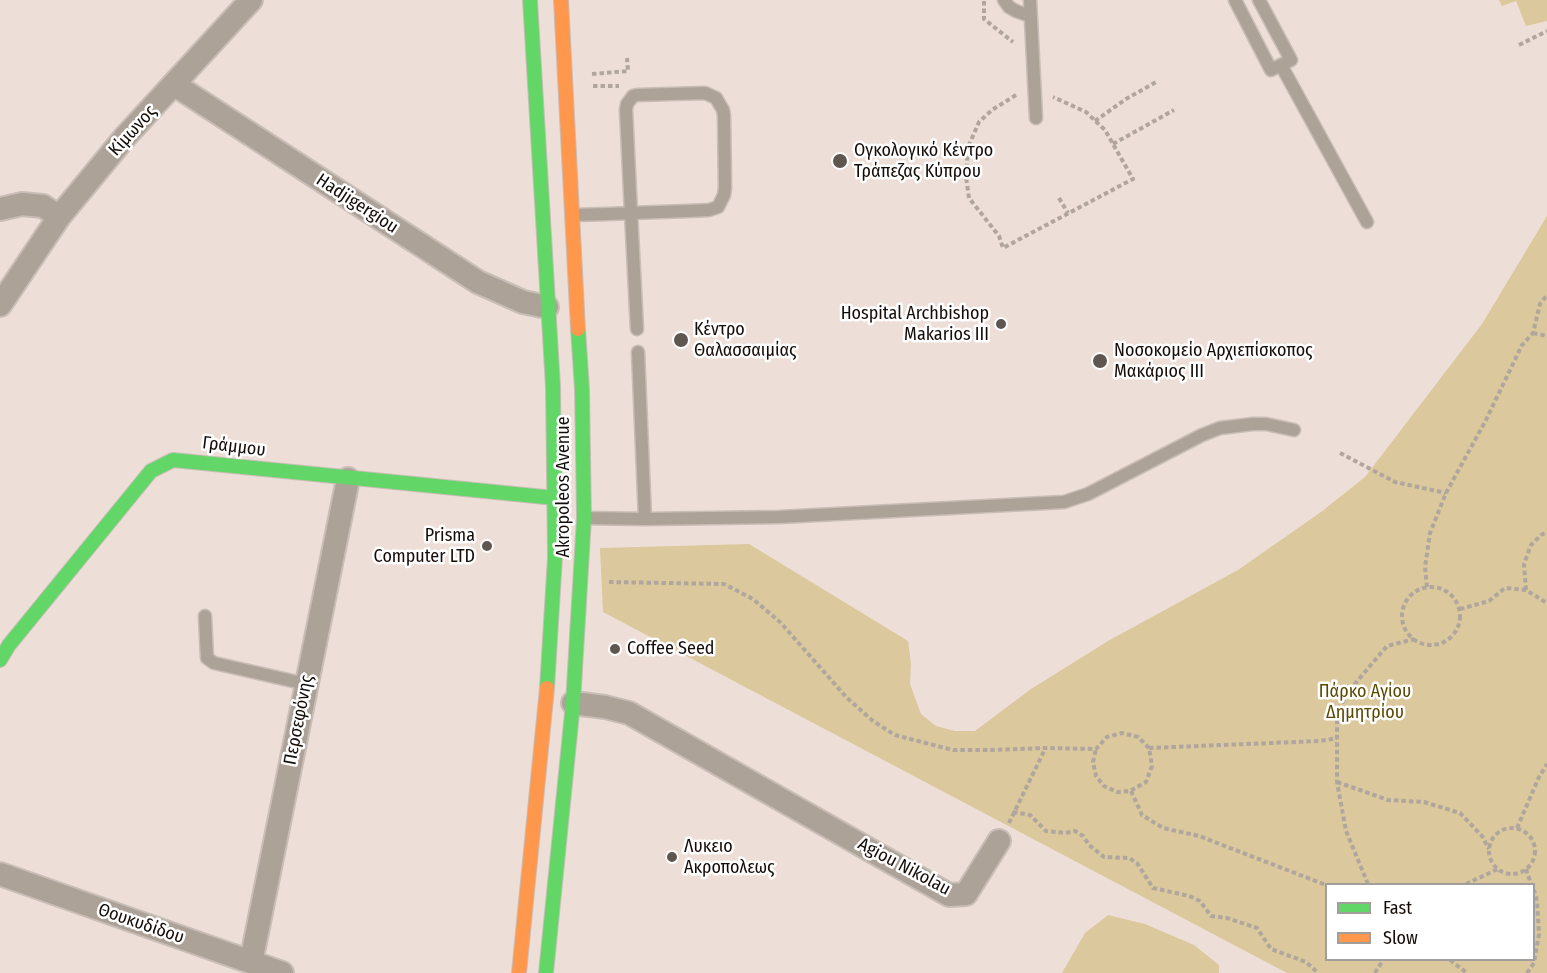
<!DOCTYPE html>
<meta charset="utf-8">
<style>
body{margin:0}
#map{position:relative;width:1547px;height:973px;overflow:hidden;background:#eddfd7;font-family:"Fira Sans Condensed",sans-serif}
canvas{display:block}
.legend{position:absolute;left:1325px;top:883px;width:210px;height:78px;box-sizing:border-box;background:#fff;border:2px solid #a19e9c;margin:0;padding:8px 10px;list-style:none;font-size:18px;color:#140c07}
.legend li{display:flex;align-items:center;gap:12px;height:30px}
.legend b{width:30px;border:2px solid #a19e9c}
</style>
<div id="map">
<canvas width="1547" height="973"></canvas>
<ul class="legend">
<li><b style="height:8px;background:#63d668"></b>Fast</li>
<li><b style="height:8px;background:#ff974d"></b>Slow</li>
</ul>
</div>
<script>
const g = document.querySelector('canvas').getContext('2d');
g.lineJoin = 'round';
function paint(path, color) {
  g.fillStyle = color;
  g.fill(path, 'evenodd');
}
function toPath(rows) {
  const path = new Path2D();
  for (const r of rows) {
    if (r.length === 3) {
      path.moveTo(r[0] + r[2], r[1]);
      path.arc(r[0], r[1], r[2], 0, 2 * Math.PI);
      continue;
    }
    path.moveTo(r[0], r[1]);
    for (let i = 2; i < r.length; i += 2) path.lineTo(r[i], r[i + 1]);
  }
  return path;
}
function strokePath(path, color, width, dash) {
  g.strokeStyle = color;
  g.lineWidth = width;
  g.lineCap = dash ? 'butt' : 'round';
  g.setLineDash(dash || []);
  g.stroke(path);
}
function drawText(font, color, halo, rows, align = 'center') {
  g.font = font + ' "Fira Sans Condensed",sans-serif';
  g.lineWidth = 5;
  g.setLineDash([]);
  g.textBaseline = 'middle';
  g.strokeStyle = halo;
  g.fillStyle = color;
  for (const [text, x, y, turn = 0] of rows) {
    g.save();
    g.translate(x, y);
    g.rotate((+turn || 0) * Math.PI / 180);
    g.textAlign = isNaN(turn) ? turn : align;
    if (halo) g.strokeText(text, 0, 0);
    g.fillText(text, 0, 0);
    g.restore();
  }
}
paint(toPath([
 [1499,0,1547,0,1547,21,1526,26,1516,1,1502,6],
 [1547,216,1547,973,1287,973,603,612,600,548,749,544,908,641,911,663,910,684,921,714,936,726,955,731,975,731,1031,689,1108,641,1238,570,1321,512,1365,477,1482,324],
 [1326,884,1534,884,1534,960,1326,960],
 [1108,915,1145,924,1194,945,1219,965,1219,973,1062,973,1085,933]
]), '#dbc89c');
const lane = toPath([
 [1004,0,1009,7,1016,11,1030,16],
 [1030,0,1036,118],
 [1235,0,1271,70,1291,60,1259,0],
 [1281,65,1367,222],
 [573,215,608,214,631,213,688,211,709,210,718,207,724,195,725,187,724,116,723,110,716,98,705,93,637,95,633,96,627,104,626,110,631,213,637,329],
 [638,352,645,519],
 [585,518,645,519,779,517,1064,502,1088,494,1202,435,1220,428,1253,424,1266,424,1294,430],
 [205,616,207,658,214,663,306,684]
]);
const street = toPath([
 [175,85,478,282,523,302,547,307],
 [0,209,22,204,43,206,59,217],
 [0,305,59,217,125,137,251,0],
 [573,703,605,707,629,713,949,895,966,894,999,841],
 [0,874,282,973],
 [251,962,348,479]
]);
const fast = toPath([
 [530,0,553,387,555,557,547,688],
 [0,660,9,645,151,471,173,460,555,498],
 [546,973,573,703,584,518,582,389,578,329]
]);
const slow = toPath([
 [561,0,578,329],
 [519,973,547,688]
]);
strokePath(lane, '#c9beb7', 15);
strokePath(street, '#c9beb7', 26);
strokePath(fast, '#c9beb7', 16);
strokePath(slow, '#c9beb7', 16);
strokePath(toPath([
 [984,1,984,19,1013,42],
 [1519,45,1547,31],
 [592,74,628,71,627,58],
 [593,86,619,86],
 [1016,95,992,110,979,122,968,147,966,177,969,198,999,236,1003,248,1133,179,1105,130,1086,112,1053,97],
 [1095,121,1126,99,1158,81],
 [1113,144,1174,110],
 [1059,198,1068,213],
 [1533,333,1547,336],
 [1340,453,1395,482,1446,493],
 [609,582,724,584,753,599,780,622,847,698,873,721,895,735,953,750,988,750,1046,748,1096,749,1107,737,1122,733,1138,737,1149,748,1152,766,1146,782,1130,791,1117,792,1104,786,1096,776,1093,762,1096,749],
 [1427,587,1425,567,1430,533,1446,493,1486,420,1522,345,1533,333,1540,304,1547,295],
 [1431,616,29],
 [1526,590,1524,564,1531,545,1541,535,1547,532],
 [1460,609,1489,601,1505,588,1526,590,1547,603],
 [1149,748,1320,741,1337,738],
 [1337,782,1388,800,1424,802,1460,813,1482,836,1489,849],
 [1131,791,1142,815,1163,828,1199,836,1326,885],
 [1013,812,1030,815,1046,831,1065,833,1075,831,1083,836,1089,845,1104,857,1129,858,1137,863,1153,888,1189,896,1200,901,1211,916,1227,918,1257,928,1271,949,1306,962,1318,973],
 [1009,823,1045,749],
 [1517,828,1539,777,1547,764],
 [1512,851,23],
 [1526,869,1531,884],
 [1368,884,1346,831,1337,782,1337,711,1353,686,1387,646,1414,639],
 [1466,884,1498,869],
 [1450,960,1467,973],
 [1375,973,1383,960],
 [1527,973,1534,963,1539,934,1537,901,1534,890]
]), '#b0a69e', 4, [4.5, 3]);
strokePath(lane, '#aca298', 12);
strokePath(street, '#aca298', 22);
strokePath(fast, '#63d668', 14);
strokePath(slow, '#ff974d', 14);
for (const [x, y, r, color] of [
 [840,161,8,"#605650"],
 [1001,324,6,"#605650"],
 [681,340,8,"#605650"],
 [1100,361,8,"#605650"],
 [487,546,6,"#605650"],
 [615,649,6,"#605650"],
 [672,857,6,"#605650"]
]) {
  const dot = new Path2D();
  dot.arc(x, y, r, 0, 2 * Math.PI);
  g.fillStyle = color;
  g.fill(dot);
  strokePath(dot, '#fff', 2);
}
drawText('18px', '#140c07', '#fff', [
 ["Κίμωνος",133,131,-48],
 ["Hadjigergiou",357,204,33],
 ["Γράμμου",234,447,7],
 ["Akropoleos Avenue",564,487,-90],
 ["Περσεφόνης",299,720,-79],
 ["Agiou Nikolau",904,867,28],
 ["Θουκυδίδου",141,924,19]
]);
drawText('18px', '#140c07', '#fff', [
 ["Ογκολογικό Κέντρο",854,151],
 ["Τράπεζας Κύπρου",854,172],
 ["Hospital Archbishop",989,314,"right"],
 ["Makarios III",989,335,"right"],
 ["Κέντρο",694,330],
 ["Θαλασσαιμίας",694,351],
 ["Νοσοκομείο Αρχιεπίσκοπος",1114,351],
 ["Μακάριος ΙΙΙ",1114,372],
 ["Prisma",475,536,"right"],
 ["Computer LTD",475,557,"right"],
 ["Coffee Seed",627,649],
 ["Λυκειο",684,847],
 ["Ακροπολεως",684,868]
], 'left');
drawText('18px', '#5b4903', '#fff', [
 ["Πάρκο Αγίου",1365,692],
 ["Δημητρίου",1365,713]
]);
</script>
